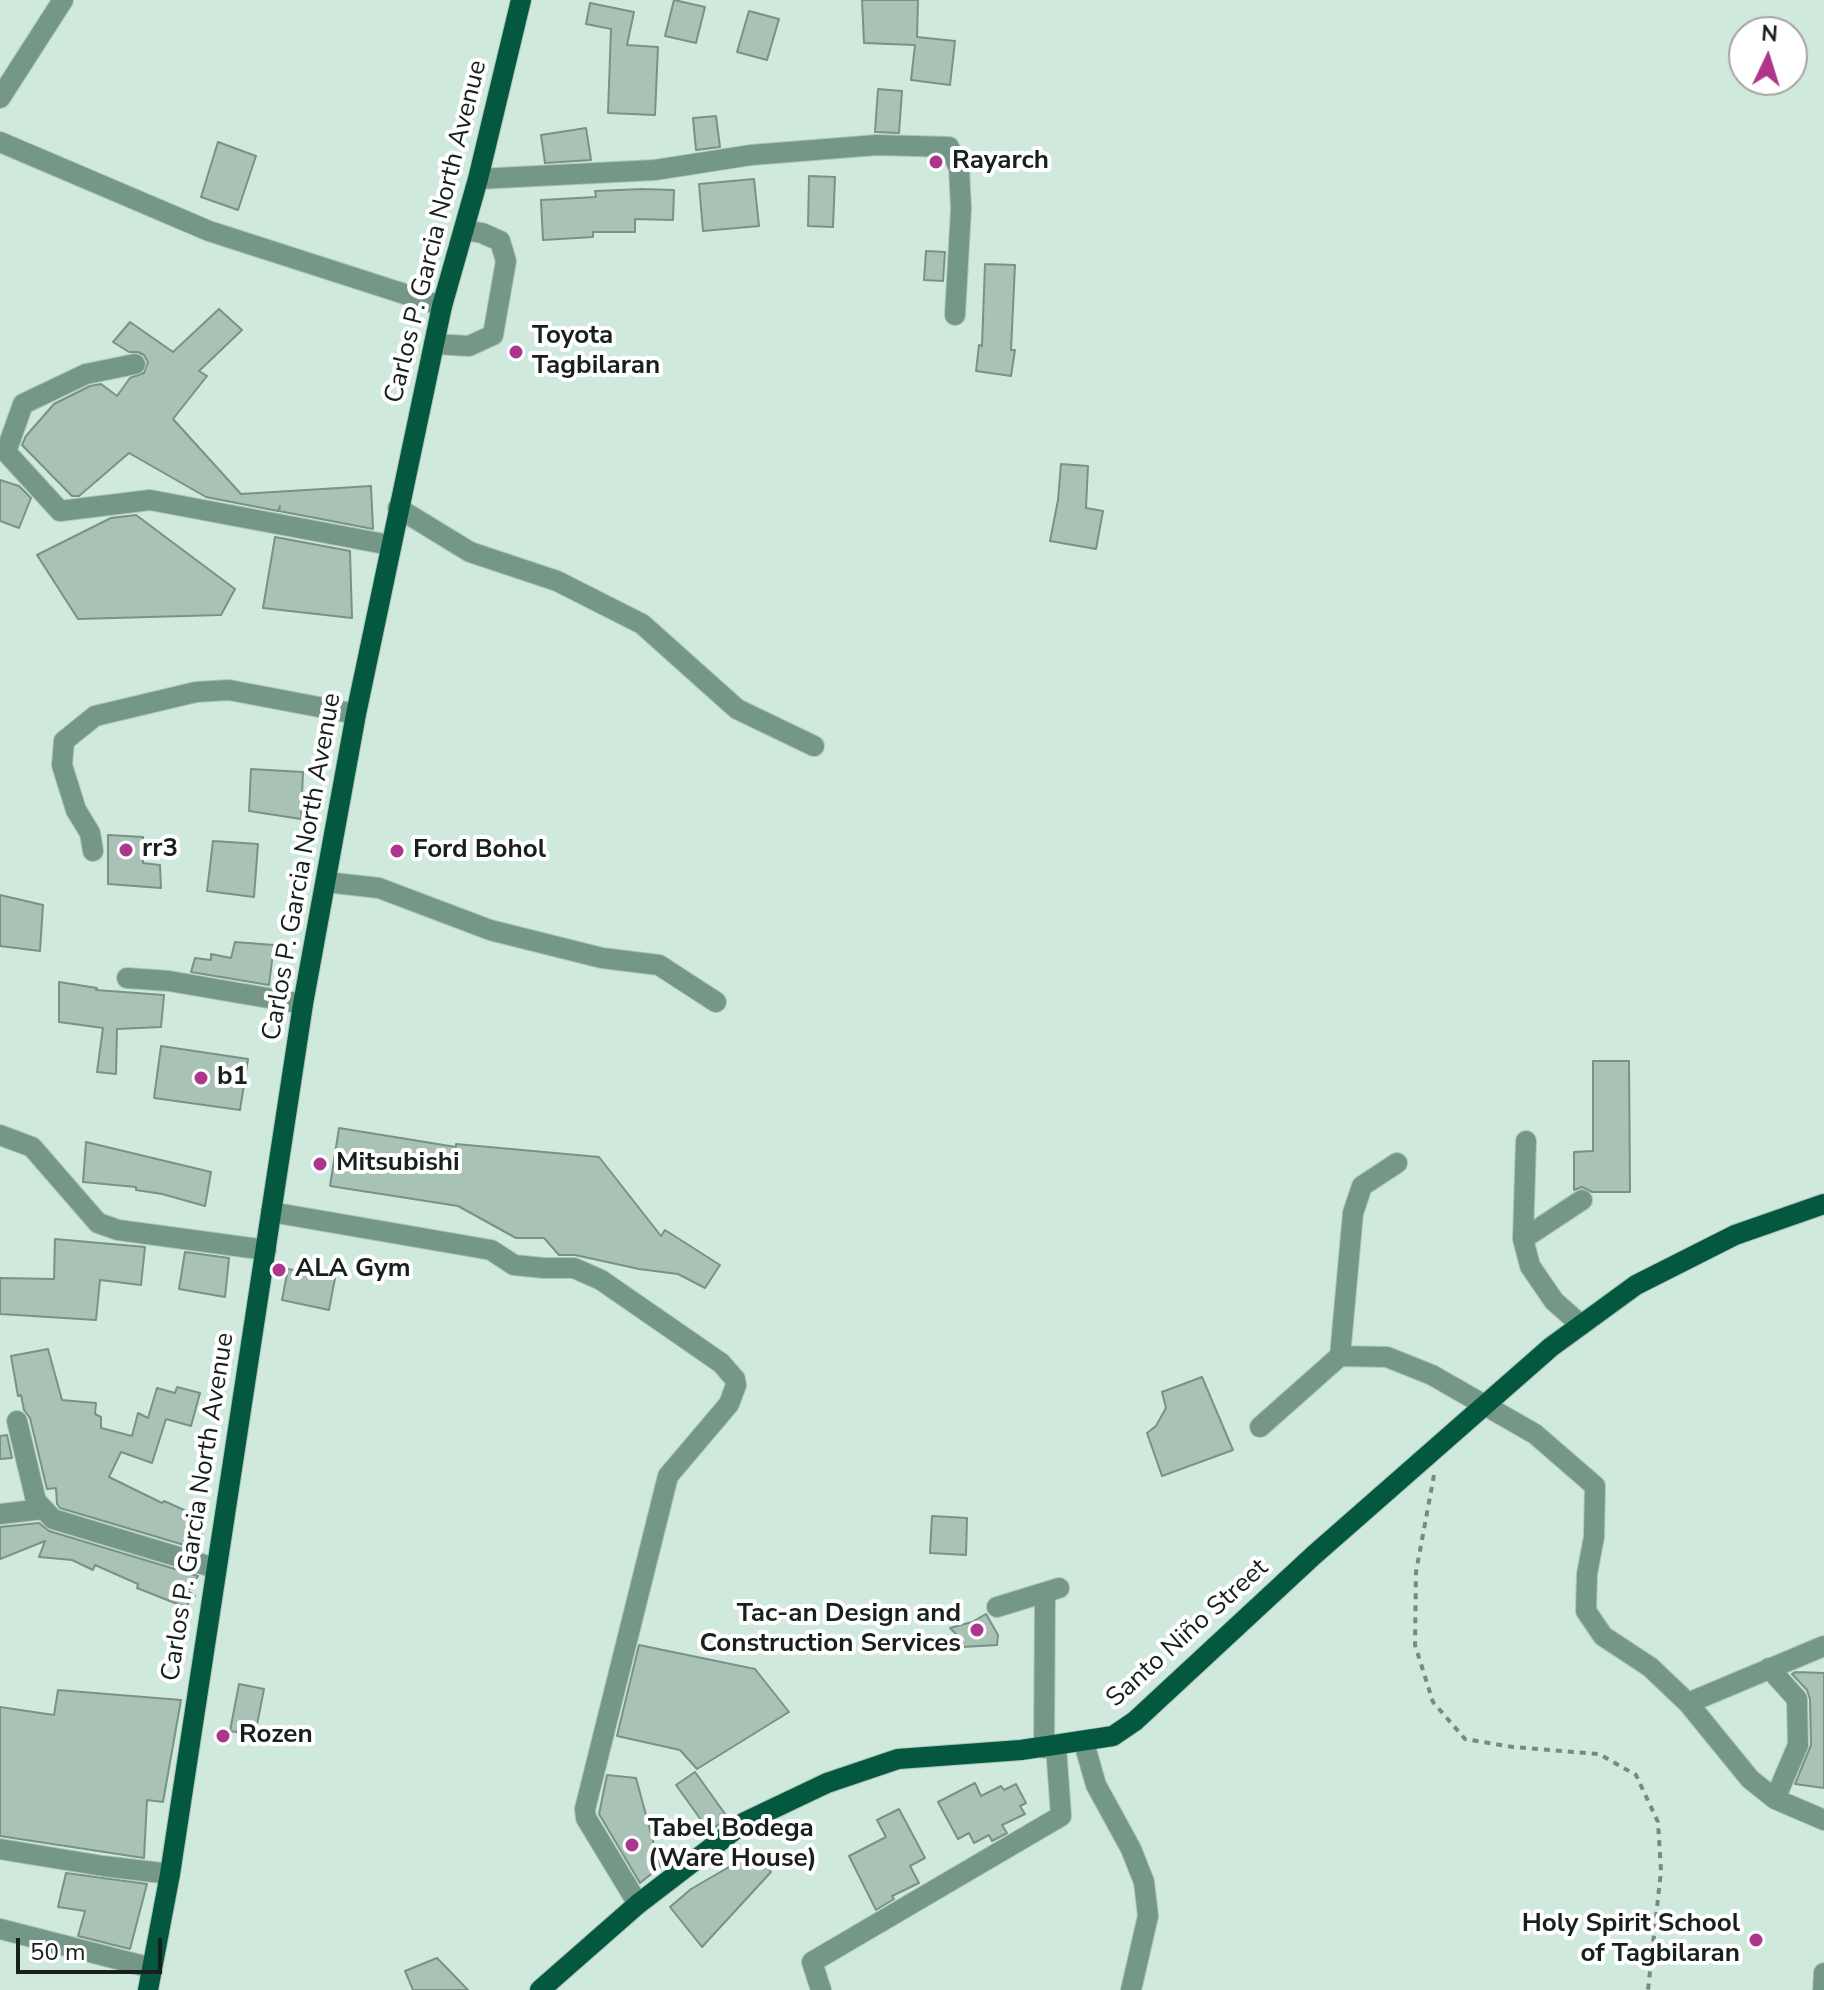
<!DOCTYPE html>
<meta charset="utf-8">
<style>
body{margin:0}
#map{position:relative;width:1824px;height:1990px;overflow:hidden;background:#cfe9dc;font-family:"Nunito Sans",sans-serif}
canvas{display:block}
.north{position:absolute;left:1728px;top:16px;width:80px;height:80px;box-sizing:border-box;background:#fff;border:2px solid #a2a6a4;border-radius:50%;rotate:4deg;font-size:22px;font-weight:700;line-height:32px;text-align:center;color:#17201c}
.north::after{content:'';display:block;margin:auto;width:28px;height:36px;background:#ad368c;clip-path:polygon(50% 0,100% 100%,50% 72%,0 100%)}
.scale{position:absolute;left:16px;top:1938px;width:146px;height:36px;box-sizing:border-box;border:4px solid #17201c;border-top:0;padding-left:10px;font-size:24px;line-height:28px;white-space:nowrap;color:#17201c;-webkit-text-stroke:6px #fff;paint-order:stroke}
</style>
<div id="map">
<canvas width="1824" height="1990"></canvas>
<div class="north">N</div>
<div class="scale">50 m</div>
</div>
<script>
const g = document.querySelector('canvas').getContext('2d');
g.lineJoin = 'round';
function paint(path, color) {
  g.fillStyle = color;
  g.fill(path, 'evenodd');
}
function toPath(rows) {
  const path = new Path2D();
  for (const r of rows) {
    path.moveTo(r[0], r[1]);
    for (let i = 2; i < r.length; i += 2) path.lineTo(r[i], r[i + 1]);
  }
  return path;
}
function strokePath(path, color, width, dash) {
  g.strokeStyle = color;
  g.lineWidth = width;
  g.lineCap = dash ? 'butt' : 'round';
  g.setLineDash(dash || []);
  g.stroke(path);
}
function drawText(font, color, halo, rows, align = 'center') {
  g.font = font + ' "Nunito Sans",sans-serif';
  g.lineWidth = 8;
  g.setLineDash([]);
  g.textBaseline = 'middle';
  g.strokeStyle = halo;
  g.fillStyle = color;
  for (const [text, x, y, turn = 0] of rows) {
    g.save();
    g.translate(x, y);
    g.rotate((+turn || 0) * Math.PI / 180);
    g.textAlign = isNaN(turn) ? turn : align;
    if (halo) g.strokeText(text, 0, 0);
    g.fillText(text, 0, 0);
    g.restore();
  }
}
const building = toPath([
 [674,0,705,7,696,43,665,36,674,0],
 [862,0,918,0,917,37,955,41,950,85,911,80,915,45,864,43,862,0],
 [590,3,634,12,627,45,658,47,655,115,608,113,611,29,586,24,590,3],
 [749,11,779,19,767,60,737,52,749,11],
 [878,89,902,91,899,133,875,132,878,89],
 [716,116,720,147,696,150,693,118,716,116],
 [586,128,591,160,545,163,541,135,586,128],
 [218,142,256,156,238,210,201,197,218,142],
 [809,176,835,177,833,227,808,226,809,176],
 [754,179,759,226,703,231,699,184,754,179],
 [643,189,674,190,673,220,635,219,635,232,593,232,593,237,543,240,541,200,596,197,595,191,643,189],
 [926,251,945,252,943,281,924,280,926,251],
 [985,264,1015,265,1011,350,1015,350,1011,376,976,371,979,345,982,346,985,264],
 [219,309,242,330,199,371,207,376,173,419,241,494,371,486,373,529,279,511,280,506,278,511,206,497,129,453,79,496,72,496,22,445,26,436,54,404,90,386,101,384,117,396,130,378,144,373,148,362,144,355,138,352,129,352,113,342,130,322,173,352,219,309],
 [1061,464,1088,466,1086,508,1103,511,1096,549,1050,541,1058,500,1061,464],
 [0,480,19,486,31,498,19,528,0,521,0,480],
 [136,515,235,589,221,615,78,619,37,555,111,518,136,515],
 [275,537,350,551,352,618,263,608,275,537],
 [251,769,303,772,301,819,249,811,251,769],
 [108,835,143,837,143,863,160,865,161,888,108,884,108,835],
 [213,841,258,844,254,897,207,891,213,841],
 [0,895,43,905,40,951,0,946,0,895],
 [235,942,274,945,269,985,191,972,195,958,211,960,211,954,231,958,235,942],
 [59,982,97,988,96,990,164,995,161,1027,117,1029,116,1074,97,1072,103,1028,59,1022,59,982],
 [161,1046,248,1059,240,1110,154,1098,161,1046],
 [1593,1061,1629,1061,1630,1192,1592,1192,1582,1187,1574,1190,1574,1152,1593,1151,1593,1061],
 [339,1128,456,1147,456,1144,599,1157,661,1236,665,1230,720,1265,705,1288,678,1274,639,1269,575,1255,559,1255,544,1238,516,1238,458,1206,330,1186,339,1128],
 [86,1142,211,1172,205,1206,162,1194,136,1190,136,1187,83,1182,86,1142],
 [55,1239,145,1247,141,1285,100,1280,96,1320,0,1314,0,1278,54,1279,55,1239],
 [185,1252,229,1258,225,1297,179,1289,185,1252],
 [288,1269,335,1278,329,1310,282,1300,288,1269],
 [48,1349,62,1400,96,1403,95,1414,101,1417,101,1428,132,1436,138,1413,148,1418,157,1388,175,1393,177,1387,200,1393,191,1426,166,1419,152,1463,121,1452,109,1477,162,1503,164,1501,202,1518,201,1550,60,1508,57,1504,56,1488,47,1489,30,1418,24,1410,21,1395,18,1396,11,1356,48,1349],
 [1202,1377,1233,1450,1162,1476,1147,1433,1156,1426,1166,1408,1162,1392,1202,1377],
 [7,1435,12,1458,0,1459,0,1436,7,1435],
 [932,1516,967,1518,966,1555,930,1553,932,1516],
 [39,1523,49,1531,198,1576,188,1591,195,1596,185,1607,137,1588,138,1584,95,1565,93,1570,72,1560,39,1557,45,1541,0,1559,0,1527,39,1523],
 [986,1614,998,1635,997,1645,962,1647,962,1640,950,1628,972,1622,986,1614],
 [639,1645,755,1669,789,1712,697,1769,680,1750,617,1736,639,1645],
 [1796,1672,1824,1673,1824,1788,1795,1784,1811,1745,1810,1699,1807,1690,1792,1674,1796,1672],
 [239,1684,264,1689,255,1735,230,1731,239,1684],
 [58,1690,181,1700,163,1802,147,1800,144,1858,0,1836,0,1707,54,1715,58,1690],
 [695,1772,728,1818,709,1831,676,1785,695,1772],
 [607,1775,636,1778,660,1867,640,1883,599,1814,607,1775],
 [975,1783,981,1796,1001,1786,1004,1790,1016,1784,1026,1803,1020,1806,1025,1814,1002,1825,1007,1833,992,1841,989,1835,974,1843,969,1833,958,1839,938,1802,975,1783],
 [899,1809,925,1858,910,1866,919,1883,892,1896,894,1899,876,1910,849,1856,886,1837,877,1820,899,1809],
 [755,1852,771,1872,702,1947,670,1907,691,1889,755,1852],
 [66,1873,147,1884,130,1949,78,1936,85,1911,58,1907,66,1873],
 [437,1958,468,1990,413,1990,405,1971,437,1958]
]);
paint(building, '#a9c2b6');
strokePath(building, '#799186', 2);
const minor = toPath([
 [0,98,63,0],
 [0,142,209,231,442,306],
 [478,179,655,170,751,155,877,145,949,147,959,168,961,209,955,315],
 [434,344,469,346,493,335,506,261,500,241,482,233,464,230],
 [135,364,86,374,23,404,6,452,60,511,150,500,390,545],
 [398,508,470,552,557,581,642,624,737,709,814,746],
 [93,851,90,833,76,810,62,765,64,741,95,716,196,692,229,690,356,714],
 [326,882,379,888,490,930,602,958,659,965,716,1002],
 [127,978,169,981,303,1004],
 [0,1135,32,1147,98,1223,118,1230,266,1250],
 [271,1212,491,1250,514,1265,544,1268,574,1268,601,1280,721,1363,735,1379,736,1385,729,1404,668,1476,585,1809,586,1818,638,1904],
 [1523,1239,1526,1141],
 [1581,1325,1554,1301,1530,1266,1523,1239,1582,1200],
 [1340,1356,1353,1213,1362,1186,1397,1163],
 [17,1421,36,1501,53,1519,215,1568],
 [1260,1427,1340,1356,1387,1357,1432,1375,1535,1434,1595,1486,1594,1537,1587,1574,1586,1611,1603,1636,1650,1667,1688,1703,1824,1646],
 [0,1514,43,1509],
 [997,1607,1059,1588],
 [1769,1668,1797,1699,1798,1745,1775,1799],
 [1688,1703,1750,1779,1775,1799,1824,1820],
 [1084,1743,1096,1785,1131,1849,1144,1882,1148,1916,1131,1990],
 [1044,1748,1045,1594],
 [0,1849,103,1866,170,1874],
 [0,1929,152,1968],
 [821,1990,812,1962,1061,1816,1056,1746],
 [1823,1990,1824,1973]
]);
const major = toPath([
 [148,1990,170,1874,303,1004,356,714,442,306,478,179,521,0],
 [540,1990,638,1904,745,1822,827,1783,898,1759,1021,1750,1113,1736,1135,1721,1314,1555,1551,1347,1636,1285,1735,1235,1824,1204]
]);
strokePath(minor, '#aec5b9', 22);
strokePath(major, '#aec5b9', 22);
strokePath(toPath([
 [1434,1475,1416,1572,1415,1645,1433,1702,1465,1739,1513,1747,1599,1754,1636,1775,1658,1822,1661,1871,1648,1990]
]), '#778980', 4, [6, 6]);
strokePath(minor, '#749787', 20);
strokePath(major, '#03583f', 20);
for (const [x, y, r, color] of [
 [936,162,8,"#ad368c"],
 [516,352,8,"#ad368c"],
 [126,850,8,"#ad368c"],
 [397,851,8,"#ad368c"],
 [201,1078,8,"#ad368c"],
 [320,1164,8,"#ad368c"],
 [279,1270,8,"#ad368c"],
 [977,1630,8,"#ad368c"],
 [223,1736,8,"#ad368c"],
 [632,1845,8,"#ad368c"],
 [1756,1940,8,"#ad368c"]
]) {
  const dot = new Path2D();
  dot.arc(x, y, r, 0, 2 * Math.PI);
  g.fillStyle = color;
  g.fill(dot);
  strokePath(dot, '#fff', 3);
}
drawText('bold 26px', '#17201c', '#fff', [
 ["Rayarch",952,162],
 ["Toyota",532,337],
 ["Tagbilaran",532,367],
 ["rr3",142,850],
 ["Ford Bohol",413,851],
 ["b1",217,1078],
 ["Mitsubishi",336,1164],
 ["ALA Gym",295,1270],
 ["Tac-an Design and",961,1615,"right"],
 ["Construction Services",961,1645,"right"],
 ["Rozen",239,1736],
 ["Tabel Bodega",648,1830],
 ["(Ware House)",648,1860],
 ["Holy Spirit School",1740,1925,"right"],
 ["of Tagbilaran",1740,1955,"right"]
], 'left');
drawText('26px', '#17201c', '#fff', [
 ["Carlos P. Garcia North Avenue",437,232,-76],
 ["Carlos P. Garcia North Avenue",303,867,-80],
 ["Carlos P. Garcia North Avenue",199,1507,-81],
 ["Santo Niño Street",1188,1634,-42]
]);
</script>
